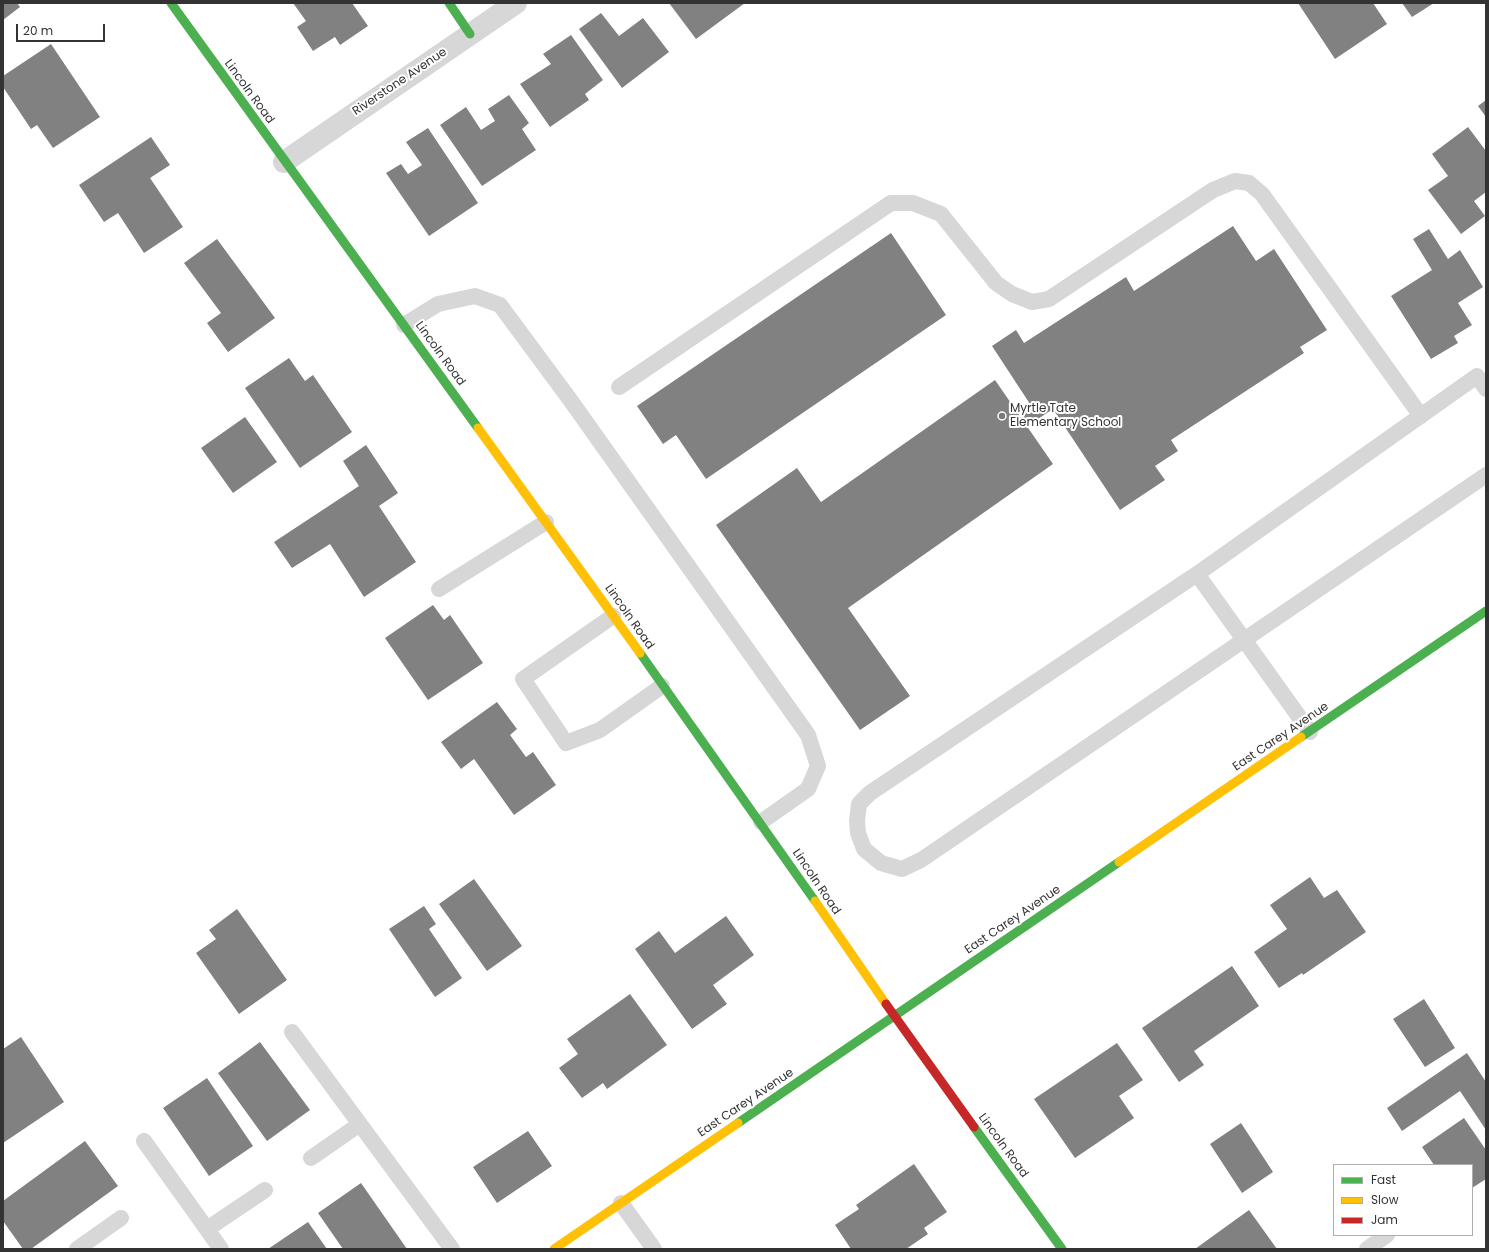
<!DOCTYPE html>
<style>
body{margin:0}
#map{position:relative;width:1489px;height:1252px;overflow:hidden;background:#fff;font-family:Poppins,sans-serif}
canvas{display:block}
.frame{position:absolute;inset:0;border:4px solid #333;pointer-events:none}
.legend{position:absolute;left:1333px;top:1164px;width:140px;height:72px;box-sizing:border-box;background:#fff;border:1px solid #adadad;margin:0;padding:5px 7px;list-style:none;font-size:12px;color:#333}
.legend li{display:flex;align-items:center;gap:8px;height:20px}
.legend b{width:20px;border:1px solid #adadad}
.scale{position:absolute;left:16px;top:24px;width:89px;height:18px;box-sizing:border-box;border:2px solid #333;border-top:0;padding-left:5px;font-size:12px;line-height:14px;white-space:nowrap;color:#333;-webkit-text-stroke:3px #fff;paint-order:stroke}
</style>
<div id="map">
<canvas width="1489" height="1252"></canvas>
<div class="frame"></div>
<ul class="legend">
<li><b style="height:5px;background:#4caf50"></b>Fast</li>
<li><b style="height:5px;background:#ffc107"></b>Slow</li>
<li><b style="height:5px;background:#c62828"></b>Jam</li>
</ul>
<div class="scale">20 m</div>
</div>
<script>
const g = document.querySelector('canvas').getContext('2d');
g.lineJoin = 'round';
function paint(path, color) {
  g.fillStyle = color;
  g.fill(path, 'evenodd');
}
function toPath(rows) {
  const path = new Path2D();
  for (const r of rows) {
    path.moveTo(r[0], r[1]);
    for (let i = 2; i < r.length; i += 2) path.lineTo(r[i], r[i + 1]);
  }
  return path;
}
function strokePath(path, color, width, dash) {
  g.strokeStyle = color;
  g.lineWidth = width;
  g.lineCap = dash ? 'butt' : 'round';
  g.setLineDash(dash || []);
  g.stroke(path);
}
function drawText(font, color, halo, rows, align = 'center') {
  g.font = font + ' Poppins,sans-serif';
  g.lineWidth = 4;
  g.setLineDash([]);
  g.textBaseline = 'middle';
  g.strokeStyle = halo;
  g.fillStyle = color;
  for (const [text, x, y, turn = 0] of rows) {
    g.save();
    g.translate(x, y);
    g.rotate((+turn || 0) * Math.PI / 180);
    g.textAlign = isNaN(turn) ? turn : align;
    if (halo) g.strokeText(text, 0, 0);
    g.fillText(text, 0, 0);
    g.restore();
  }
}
paint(toPath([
 [3,3,17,3,20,7,3,20],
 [293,3,352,3,368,26,340,45,335,37,313,51,297,27,306,21],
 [669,3,745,3,696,39],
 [1298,3,1373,3,1387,24,1335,59],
 [1402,3,1434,3,1412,17],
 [601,13,619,36,643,18,669,52,622,88,579,29],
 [571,35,603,80,585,94,589,100,550,127,520,84,551,64,543,54],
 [51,44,100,117,53,148,37,125,31,129,3,87,3,76],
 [509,95,529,123,522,129,536,150,482,186,440,125,466,107,481,130,495,121,488,109],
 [1486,100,1486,117,1478,106],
 [1468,127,1486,151,1486,192,1474,201,1485,216,1461,234,1428,190,1448,176,1432,154],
 [428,128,478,203,429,236,386,173,401,164,408,174,422,165,406,142],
 [151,137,170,165,150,178,183,227,144,253,118,213,104,222,79,185],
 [1233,226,1256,261,1274,249,1327,330,1300,347,1304,353,1171,440,1178,451,1155,466,1165,480,1120,510,1053,409,1029,425,1020,411,1030,404,992,346,1016,330,1024,343,1126,277,1134,291],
 [1429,229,1448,259,1460,250,1483,287,1458,303,1472,325,1454,336,1458,343,1431,359,1391,296,1432,270,1413,239],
 [891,233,946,315,706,479,676,435,663,444,637,406],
 [217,239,275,318,228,352,207,323,221,313,184,263],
 [289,358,305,381,313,375,352,432,300,468,245,388],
 [995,380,1053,464,848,608,910,696,860,730,716,525,797,468,821,502],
 [245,417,277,462,233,493,201,448],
 [366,445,398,493,379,506,416,562,364,597,330,544,292,568,274,542,359,486,343,461],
 [433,605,444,620,450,615,483,663,428,700,385,638],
 [497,702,517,729,510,735,526,757,533,752,556,785,514,815,474,759,461,769,441,742],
 [1310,877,1324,898,1337,890,1366,932,1303,975,1302,973,1279,988,1254,952,1287,929,1270,905],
 [474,879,522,946,487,971,439,904],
 [424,906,436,924,429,929,462,978,435,997,389,929],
 [237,909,287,980,239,1014,196,953,216,939,209,930],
 [726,916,754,955,713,985,727,1004,692,1029,635,949,659,931,675,953],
 [1232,966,1259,1006,1194,1051,1204,1065,1179,1082,1142,1028],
 [630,994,667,1045,607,1089,603,1083,582,1098,559,1068,578,1054,567,1039],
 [1424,999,1455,1048,1425,1067,1393,1019],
 [21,1037,64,1102,3,1143,3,1049],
 [260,1042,310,1110,267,1141,218,1073],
 [1117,1043,1143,1080,1119,1096,1134,1118,1075,1158,1034,1099],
 [1467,1053,1486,1082,1486,1130,1460,1091,1402,1131,1387,1108],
 [207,1078,253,1146,209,1176,163,1108],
 [1464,1118,1486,1150,1486,1179,1472,1188,1472,1165,1434,1165,1422,1147],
 [1241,1123,1273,1172,1242,1193,1210,1144],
 [528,1131,552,1166,497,1203,473,1167],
 [85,1141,118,1186,31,1249,23,1249,3,1221,3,1201],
 [914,1164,947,1212,924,1228,928,1234,906,1249,851,1249,835,1225,859,1209,856,1205],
 [361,1183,407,1249,343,1249,318,1213],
 [1249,1210,1277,1249,1195,1249],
 [308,1222,327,1249,268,1249]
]), '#818181');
strokePath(toPath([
 [404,325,438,304,475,296,500,305,571,401,808,735,818,766,808,789,761,822],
 [619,387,891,203,913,203,941,214,996,283,1012,294,1032,302,1049,299,1213,190,1235,181,1249,183,1262,194,1421,416],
 [1486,389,1477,376,1197,574,870,793,859,804,857,821,858,833,864,849,881,863,902,869,921,860,1486,475],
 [1197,574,1310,732],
 [439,589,546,522],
 [613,616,523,679,566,743,600,730,662,686],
 [292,1032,452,1249],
 [144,1141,221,1249],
 [311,1158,360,1124],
 [621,1203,654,1249],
 [207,1229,265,1190],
 [77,1249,121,1218],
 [1367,1249,1387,1235]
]), '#d7d7d7', 16);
strokePath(toPath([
 [284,162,516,3]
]), '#d7d7d7', 22);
strokePath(toPath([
 [171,3,478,428],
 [449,3,470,34],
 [640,653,815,901],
 [1301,737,1486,611],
 [738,1123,1119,862],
 [974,1127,1062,1249]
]), '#4caf50', 9);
strokePath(toPath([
 [478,428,640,653],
 [1119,862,1301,737],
 [815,901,886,1004],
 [554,1249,738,1123]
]), '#ffc107', 9);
strokePath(toPath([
 [886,1004,974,1127]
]), '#c62828', 9);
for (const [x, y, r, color] of [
 [1002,416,4,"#7a7a7a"]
]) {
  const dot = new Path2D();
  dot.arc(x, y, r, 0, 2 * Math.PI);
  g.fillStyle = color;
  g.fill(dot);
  strokePath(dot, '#fff', 1.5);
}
drawText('12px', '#333', '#fff', [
 ["Riverstone Avenue",400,82,-34],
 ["Lincoln Road",249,92,54],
 ["Lincoln Road",440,354,54],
 ["Lincoln Road",629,617,55],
 ["East Carey Avenue",1281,737,-34],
 ["Lincoln Road",816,882,56],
 ["East Carey Avenue",1013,920,-34],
 ["East Carey Avenue",746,1103,-34],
 ["Lincoln Road",1003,1146,54]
]);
drawText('12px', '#333', '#fff', [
 ["Myrtle Tate",1010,409],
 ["Elementary School",1010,423]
], 'left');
</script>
